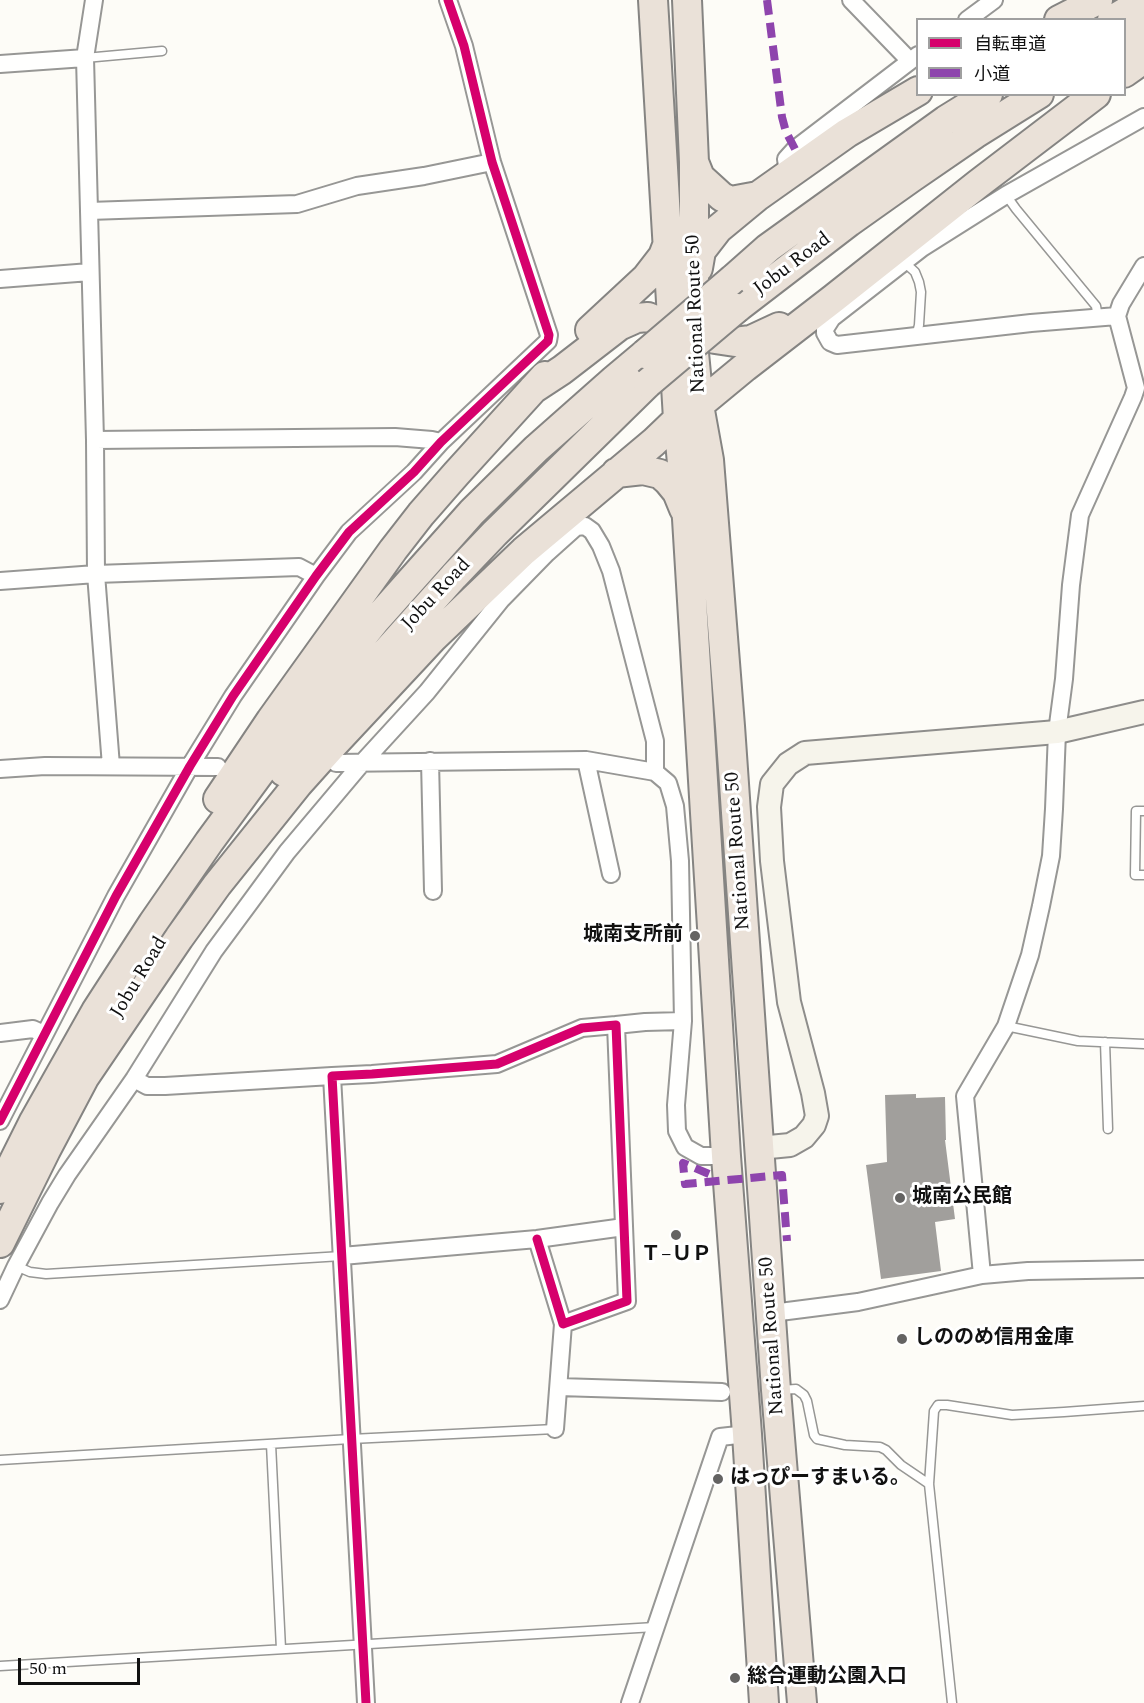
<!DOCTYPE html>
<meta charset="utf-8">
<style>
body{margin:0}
#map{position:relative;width:1144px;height:1703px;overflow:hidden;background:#fdfcf7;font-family:Spectral,"Noto Sans JP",serif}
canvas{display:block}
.legend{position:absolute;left:916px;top:18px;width:210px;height:78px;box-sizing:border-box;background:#fff;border:2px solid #a0a0a0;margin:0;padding:8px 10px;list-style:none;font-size:18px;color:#111}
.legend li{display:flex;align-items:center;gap:12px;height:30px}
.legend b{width:30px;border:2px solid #a0a0a0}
.scale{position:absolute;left:18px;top:1658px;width:122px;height:27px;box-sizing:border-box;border:3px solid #111;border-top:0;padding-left:8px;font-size:18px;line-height:21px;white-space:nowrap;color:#111;-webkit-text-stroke:4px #fff;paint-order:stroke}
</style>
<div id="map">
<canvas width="1144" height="1703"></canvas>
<ul class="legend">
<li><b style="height:8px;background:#d6006c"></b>自転車道</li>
<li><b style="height:8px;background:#8e44ad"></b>小道</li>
</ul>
<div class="scale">50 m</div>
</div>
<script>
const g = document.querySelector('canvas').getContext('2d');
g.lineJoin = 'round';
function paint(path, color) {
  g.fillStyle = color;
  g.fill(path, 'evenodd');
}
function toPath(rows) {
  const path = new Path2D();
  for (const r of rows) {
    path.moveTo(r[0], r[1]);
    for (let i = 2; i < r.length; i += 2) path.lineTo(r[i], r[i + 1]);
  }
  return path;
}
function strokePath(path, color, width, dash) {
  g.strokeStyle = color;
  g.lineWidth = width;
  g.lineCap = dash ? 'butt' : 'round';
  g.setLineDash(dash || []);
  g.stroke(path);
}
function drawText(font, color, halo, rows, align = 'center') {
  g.font = font + ' Spectral,"Noto Sans JP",serif';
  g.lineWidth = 6;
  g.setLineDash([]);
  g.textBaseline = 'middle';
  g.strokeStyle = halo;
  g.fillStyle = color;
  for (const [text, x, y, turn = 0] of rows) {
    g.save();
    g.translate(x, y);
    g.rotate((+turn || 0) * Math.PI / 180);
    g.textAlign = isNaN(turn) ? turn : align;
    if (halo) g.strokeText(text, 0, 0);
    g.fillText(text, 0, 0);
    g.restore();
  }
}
paint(toPath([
 [916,1094,916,1098,945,1097,946,1140,945,1140,955,1219,935,1222,941,1271,881,1279,866,1165,887,1162,885,1095]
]), '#a19f9c');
const lane = toPath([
 [85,58,162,51],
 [1006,195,1016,209,1096,306,1098,318],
 [904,262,915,272,919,282,921,292,919,325,916,337],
 [1144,811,1136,811,1135,875,1144,875],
 [1006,1026,1078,1041,1144,1044],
 [1105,1042,1108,1129],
 [16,1266,30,1272,46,1274,342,1256],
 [780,1390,796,1389,804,1395,807,1401,814,1435,817,1439,845,1445,880,1447,886,1450,901,1465,929,1484],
 [271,1444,281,1649],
 [0,1460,351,1439,555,1429],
 [0,1666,655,1627],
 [952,1703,929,1484,934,1411,938,1405,947,1405,1012,1415,1064,1412,1144,1406]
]);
const street = toPath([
 [94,0,85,58,95,440,96,574,111,766],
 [851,0,910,61],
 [967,20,994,0],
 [0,64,85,58],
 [792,171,787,166,786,159,795,149,918,55],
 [89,211,297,204,357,186,424,176,492,162],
 [0,279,90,272],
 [1117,316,1031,323,837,345,830,342,825,333,825,329,832,318,922,248,1006,195,1144,117],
 [95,440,395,437,432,440,441,442],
 [0,581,96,574,299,567,316,576],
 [586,760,611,874],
 [430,761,433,891],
 [336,763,586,760,655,772,668,783,675,806,680,861,683,1021,676,1105,677,1131,685,1147,701,1156,726,1156],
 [0,769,45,766,218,767],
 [616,1025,645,1022,683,1021],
 [0,1033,33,1029,44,1034],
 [134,1079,147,1086,165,1086,332,1076],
 [0,1121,116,896,190,766,233,696,316,576,349,532,414,472,441,442,548,341,549,335,492,162,464,46,448,0],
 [342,1256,537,1239,624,1227],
 [982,1275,965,1096,1006,1026,1030,955,1041,906,1051,856,1054,809,1057,732,1064,679,1071,585,1080,515,1133,397,1136,388,1117,316,1121,304,1144,266],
 [0,1300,16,1266,50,1203,67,1175,134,1079,214,951,251,901,287,852,362,763,427,692,501,600,547,553,576,527,585,526,592,531,601,546,611,571,655,741,655,772],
 [772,1313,858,1302,982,1275,1028,1271,1144,1269],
 [559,1387,722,1392],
 [555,1429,563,1324],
 [366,1703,332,1076,372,1074,497,1064,582,1028,616,1025,627,1301,563,1324,537,1239],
 [630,1703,720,1437,747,1434]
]);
const secondary = toPath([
 [759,1148,790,1145,804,1137,814,1125,817,1116,813,1093,789,1002,772,861,769,807,772,784,788,764,805,753,1057,732,1144,712]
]);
const highway = toPath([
 [653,0,678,419,687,519,726,1156,747,1434,764,1703],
 [687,0,694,162,694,353,699,405,709,460,730,726,776,1390,802,1703],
 [1059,20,1098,0],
 [1112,20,1144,1],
 [1124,42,1144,30],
 [1124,73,1144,59],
 [694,162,700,177,722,197,731,201,758,196,847,133,918,91],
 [698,268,701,251,718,229,758,196],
 [733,279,768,248,946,120,988,94],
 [737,308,849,222,911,178,975,134,1039,94],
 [687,322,694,329,715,339,735,342,751,340,779,327],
 [590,330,646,278,663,256,668,243],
 [533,389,562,370,619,326,637,318,648,317,660,322,684,340],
 [699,405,745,367,833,299,978,184,1096,94],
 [616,473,643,470,660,474,668,481,677,492,684,509],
 [284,772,344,699,454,576,495,533,648,383],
 [218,799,271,720,393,550,421,514,456,474,545,376],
 [84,1078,179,938,217,885,298,784,333,745,432,639,524,551,654,442,678,419,683,408],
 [0,1189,34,1121,96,1011,153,923,209,842,331,676,375,621,472,512,536,449,614,380,645,354],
 [0,1243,46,1150,92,1063]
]);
strokePath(lane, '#979795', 11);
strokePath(street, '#979795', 20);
strokePath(secondary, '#8e8d8b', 26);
strokePath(highway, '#858482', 32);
strokePath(lane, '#fffffe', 8);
strokePath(street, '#fffffe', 16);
strokePath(secondary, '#f6f4eb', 22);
strokePath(highway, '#eae1d8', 28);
const highwayBridge = toPath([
 [645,354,733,279],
 [648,383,737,308]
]);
strokePath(highwayBridge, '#858482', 32, []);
strokePath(highwayBridge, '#eae1d8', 28);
strokePath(toPath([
 [767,0,782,117,786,132,795,149],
 [709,1174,683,1163,685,1184,782,1175,787,1241]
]), '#8e44ad', 8, [15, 8]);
strokePath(toPath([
 [0,1121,116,896,190,766,233,696,316,576,349,532,414,472,441,442,548,341,549,335,492,162,464,46,448,0],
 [366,1703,332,1076,372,1074,497,1064,582,1028,616,1025,627,1301,563,1324,537,1239]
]), '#d6006c', 9);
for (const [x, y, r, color] of [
 [695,936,6,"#646362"],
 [900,1198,6,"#646362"],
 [676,1235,6,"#646362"],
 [902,1339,6,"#646362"],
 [718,1479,6,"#646362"],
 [735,1678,6,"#646362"]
]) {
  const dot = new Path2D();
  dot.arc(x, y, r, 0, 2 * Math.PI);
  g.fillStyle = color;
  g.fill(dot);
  strokePath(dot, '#fff', 2);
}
drawText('20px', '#111', '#fff', [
 ["Jobu Road",793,265,-37],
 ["National Route 50",697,314,-92],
 ["Jobu Road",437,595,-47],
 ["National Route 50",739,851,-94],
 ["Jobu Road",140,978,-59],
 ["National Route 50",773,1336,-94]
]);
drawText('bold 20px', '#111', '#fff', [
 ["城南支所前",683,936,"right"],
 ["城南公民館",912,1198],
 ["Ｔ−ＵＰ",676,1256,"center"],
 ["しののめ信用金庫",914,1339],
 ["はっぴーすまいる。",730,1479],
 ["総合運動公園入口",747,1678]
], 'left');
</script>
